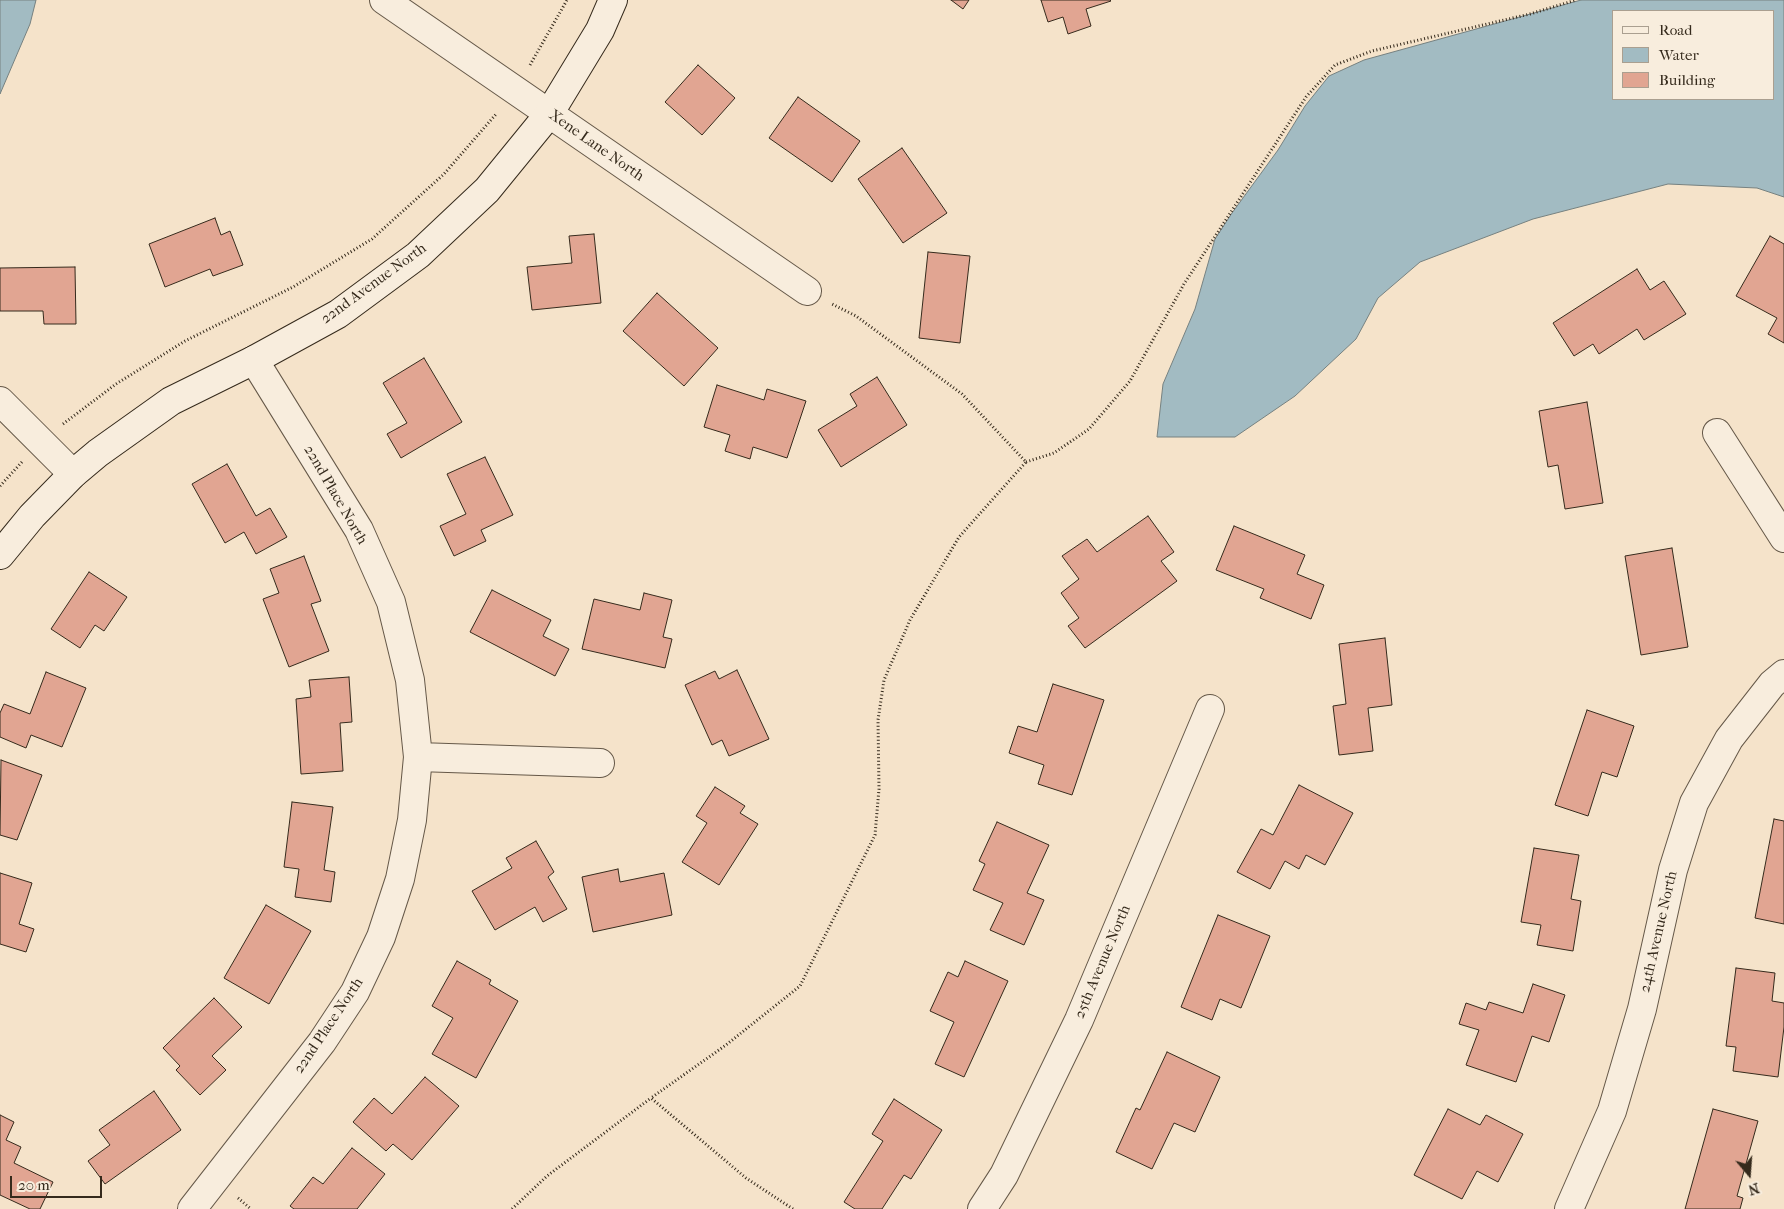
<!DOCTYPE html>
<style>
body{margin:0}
#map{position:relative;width:1784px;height:1209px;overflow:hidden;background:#f5e3ca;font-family:"IM FELL French Canon",serif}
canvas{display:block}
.legend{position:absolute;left:1612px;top:10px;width:162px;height:90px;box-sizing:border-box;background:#f8eddd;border:1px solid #aa9f90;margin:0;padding:6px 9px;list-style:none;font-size:15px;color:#352a1c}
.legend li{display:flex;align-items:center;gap:10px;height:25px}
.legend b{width:25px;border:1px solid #aa9f90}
.north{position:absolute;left:1724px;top:1149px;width:50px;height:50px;-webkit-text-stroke:4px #f8eddd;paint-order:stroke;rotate:162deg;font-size:14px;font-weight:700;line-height:20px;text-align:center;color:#352a1c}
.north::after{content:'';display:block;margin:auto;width:18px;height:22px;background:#352a1c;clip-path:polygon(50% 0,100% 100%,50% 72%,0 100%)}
.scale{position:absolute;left:10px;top:1176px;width:92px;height:22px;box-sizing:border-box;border:2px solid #352a1c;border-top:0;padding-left:6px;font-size:15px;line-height:18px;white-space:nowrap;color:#352a1c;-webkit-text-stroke:4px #f8eddd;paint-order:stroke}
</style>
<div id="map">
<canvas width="1784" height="1209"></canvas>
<ul class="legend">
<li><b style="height:6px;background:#f8eddd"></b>Road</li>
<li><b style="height:14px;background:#a2bbc2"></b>Water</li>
<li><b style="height:14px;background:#e1a592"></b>Building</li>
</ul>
<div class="north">N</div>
<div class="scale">20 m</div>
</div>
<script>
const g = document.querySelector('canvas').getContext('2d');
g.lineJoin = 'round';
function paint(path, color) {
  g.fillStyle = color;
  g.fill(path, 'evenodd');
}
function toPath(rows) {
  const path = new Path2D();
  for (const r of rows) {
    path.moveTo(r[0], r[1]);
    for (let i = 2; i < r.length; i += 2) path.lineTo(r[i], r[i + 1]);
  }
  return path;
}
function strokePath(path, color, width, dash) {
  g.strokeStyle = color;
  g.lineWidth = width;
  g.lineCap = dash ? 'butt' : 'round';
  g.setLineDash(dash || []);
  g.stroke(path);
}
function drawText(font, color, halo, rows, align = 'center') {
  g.font = font + ' "IM FELL French Canon",serif';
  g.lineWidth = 5;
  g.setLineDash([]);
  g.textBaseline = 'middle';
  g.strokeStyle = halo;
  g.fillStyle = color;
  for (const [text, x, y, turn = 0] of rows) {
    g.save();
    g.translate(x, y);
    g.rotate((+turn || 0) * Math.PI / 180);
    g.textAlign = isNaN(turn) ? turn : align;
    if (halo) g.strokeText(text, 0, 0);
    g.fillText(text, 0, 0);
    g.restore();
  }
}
const water = toPath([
 [0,0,36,0,30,24,0,94,0,0],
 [1581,0,1784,0,1784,197,1757,188,1668,184,1533,219,1420,262,1378,298,1356,339,1295,396,1235,437,1157,437,1163,384,1195,309,1215,239,1232,213,1278,150,1305,106,1329,76,1364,60,1581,0],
 [1773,11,1773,99,1613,99,1613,11,1773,11]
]);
paint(water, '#a2bbc2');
strokePath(water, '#768180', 1);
const building = toPath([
 [951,0,969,0,963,9,951,0],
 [1041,0,1110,0,1111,1,1086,9,1091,26,1068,34,1063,17,1048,22,1041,0],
 [698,65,735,98,702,135,665,102,698,65],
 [798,97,860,141,832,182,769,138,798,97],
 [902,148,947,213,903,243,858,179,902,148],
 [215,218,221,235,230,231,243,265,213,276,210,269,165,287,149,244,215,218],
 [594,234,601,303,532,310,527,267,572,263,569,236,594,234],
 [1770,236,1784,244,1784,343,1768,334,1777,318,1736,296,1770,236],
 [928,252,970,256,960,343,919,338,928,252],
 [75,267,76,324,44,324,43,311,0,311,0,268,75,267],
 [1637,269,1650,290,1664,281,1686,314,1644,340,1637,329,1599,354,1593,344,1574,356,1553,323,1637,269],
 [657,293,718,348,684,386,623,331,657,293],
 [424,358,462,422,401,458,387,434,407,423,383,383,424,358],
 [877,377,907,425,841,467,818,430,857,406,850,394,877,377],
 [717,385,764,400,767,389,806,401,787,458,753,447,750,459,725,451,730,435,704,427,717,385],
 [1587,402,1603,503,1565,509,1558,465,1548,467,1539,411,1587,402],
 [485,457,513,515,481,530,486,541,454,556,440,526,466,514,447,474,485,457],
 [227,464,256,516,270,508,287,537,256,554,244,532,225,543,192,484,227,464],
 [1148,516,1174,552,1161,561,1177,581,1085,648,1068,626,1079,618,1061,593,1079,579,1062,556,1087,539,1097,552,1148,516],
 [1234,526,1305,555,1297,574,1324,585,1311,619,1260,598,1264,589,1216,570,1234,526],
 [1672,548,1688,647,1641,655,1625,556,1672,548],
 [304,556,321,601,311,604,329,651,289,667,263,599,279,593,270,569,304,556],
 [89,572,127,597,104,631,95,625,80,648,51,629,89,572],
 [492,590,551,620,543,636,569,649,555,676,470,632,492,590],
 [644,593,672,600,663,637,672,639,665,668,582,649,594,599,640,610,644,593],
 [1385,638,1392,705,1368,708,1373,751,1339,755,1333,706,1346,704,1339,644,1385,638],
 [737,670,769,739,729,756,722,740,712,745,685,685,715,671,719,679,737,670],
 [46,672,86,688,62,747,31,735,26,748,0,737,0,713,4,704,30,714,46,672],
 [349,677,352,722,340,723,343,771,301,774,296,699,311,697,309,680,349,677],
 [1053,684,1104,700,1072,795,1038,784,1044,765,1009,753,1018,726,1037,732,1053,684],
 [1587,710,1634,726,1617,777,1602,772,1588,816,1555,805,1587,710],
 [1,760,42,775,17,840,0,835,1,760],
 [1299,785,1353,813,1325,865,1306,855,1299,869,1285,861,1270,889,1237,872,1261,829,1273,835,1299,785],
 [715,787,745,806,740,813,758,824,719,885,682,862,707,823,696,816,715,787],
 [292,802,333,807,324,870,335,872,331,902,295,897,299,869,284,867,292,802],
 [1774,819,1784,821,1784,924,1755,918,1774,819],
 [997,822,1049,845,1027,893,1044,900,1024,945,990,930,1003,903,973,890,985,864,979,861,997,822],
 [536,841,554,872,548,877,567,909,543,922,535,907,495,930,472,891,512,868,506,858,536,841],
 [1534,848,1579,855,1571,899,1581,901,1573,951,1537,945,1541,925,1521,922,1534,848],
 [618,869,620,882,664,873,672,915,593,932,582,877,618,869],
 [0,873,32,883,19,924,34,929,26,952,0,944,0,873],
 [266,905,311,931,269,1004,224,978,266,905],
 [1218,915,1270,936,1241,1008,1220,999,1212,1020,1181,1007,1218,915],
 [457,961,491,980,489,984,518,1001,476,1078,432,1054,453,1018,432,1006,457,961],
 [965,961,1008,981,964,1077,935,1064,954,1022,930,1011,948,972,958,977,965,961],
 [1736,968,1775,973,1772,1001,1784,1003,1784,1027,1778,1077,1733,1071,1736,1047,1726,1046,1736,968],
 [1533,984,1565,995,1549,1042,1532,1036,1516,1082,1466,1065,1479,1030,1459,1024,1466,1003,1486,1010,1489,1002,1523,1013,1533,984],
 [214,998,242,1027,212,1056,226,1070,200,1095,176,1070,180,1066,163,1048,214,998],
 [1167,1052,1220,1077,1195,1132,1174,1123,1152,1169,1116,1152,1136,1108,1140,1110,1167,1052],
 [425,1077,459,1106,412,1160,393,1144,386,1151,353,1122,374,1098,392,1114,425,1077],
 [154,1091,181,1130,105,1184,88,1161,110,1145,99,1130,154,1091],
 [894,1099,942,1130,911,1179,904,1175,882,1209,855,1209,844,1202,883,1141,872,1134,894,1099],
 [1448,1109,1480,1125,1486,1115,1523,1134,1498,1182,1477,1171,1462,1199,1414,1175,1448,1109],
 [1713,1109,1758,1121,1737,1196,1743,1198,1740,1209,1685,1209,1713,1109],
 [0,1115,14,1122,6,1140,21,1147,14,1163,53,1182,40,1209,30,1209,0,1195,0,1115],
 [352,1148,385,1174,357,1209,294,1209,290,1206,313,1177,323,1184,352,1148]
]);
paint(building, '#e1a592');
strokePath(building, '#352a1c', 1);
const street = toPath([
 [384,0,807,291],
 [0,401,73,474],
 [1717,433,1784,538],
 [418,757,600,763],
 [192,1209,322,1042,355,992,381,937,400,879,412,820,418,757,410,680,391,602,359,530,254,360],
 [982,1209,1004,1175,1079,1020,1210,709],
 [1569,1209,1612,1111,1642,1009,1673,870,1694,803,1729,739,1772,684,1784,674]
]);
const secondary = toPath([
 [0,555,32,516,73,474,98,453,171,401,254,360,338,314,418,255,487,190,549,114,600,30,613,0]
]);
strokePath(street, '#655848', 30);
strokePath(secondary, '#352a1c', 30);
strokePath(toPath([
 [530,65,567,0],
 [63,424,116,384,185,341,293,287,372,239,444,174,497,113],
 [1026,462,1054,453,1089,429,1130,381,1184,284,1306,97,1335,65,1372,51,1530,14,1576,0],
 [0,486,22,462],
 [238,1198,251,1209],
 [512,1209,547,1176,651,1098],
 [793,1209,746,1178,651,1098,726,1045,800,986,875,835,879,789,878,720,884,680,910,620,959,537,1026,462,962,394,856,316,832,304]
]), '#352a1c', 3, [1, 2.5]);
strokePath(street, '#f8eddd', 28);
strokePath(secondary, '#f8eddd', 28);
drawText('15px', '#352a1c', '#f8eddd', [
 ["Xene Lane North",596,146,35],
 ["22nd Avenue North",374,284,-36],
 ["22nd Place North",335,495,60],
 ["24th Avenue North",1659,932,-77],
 ["25th Avenue North",1103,962,-67],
 ["22nd Place North",329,1026,-56]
]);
</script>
